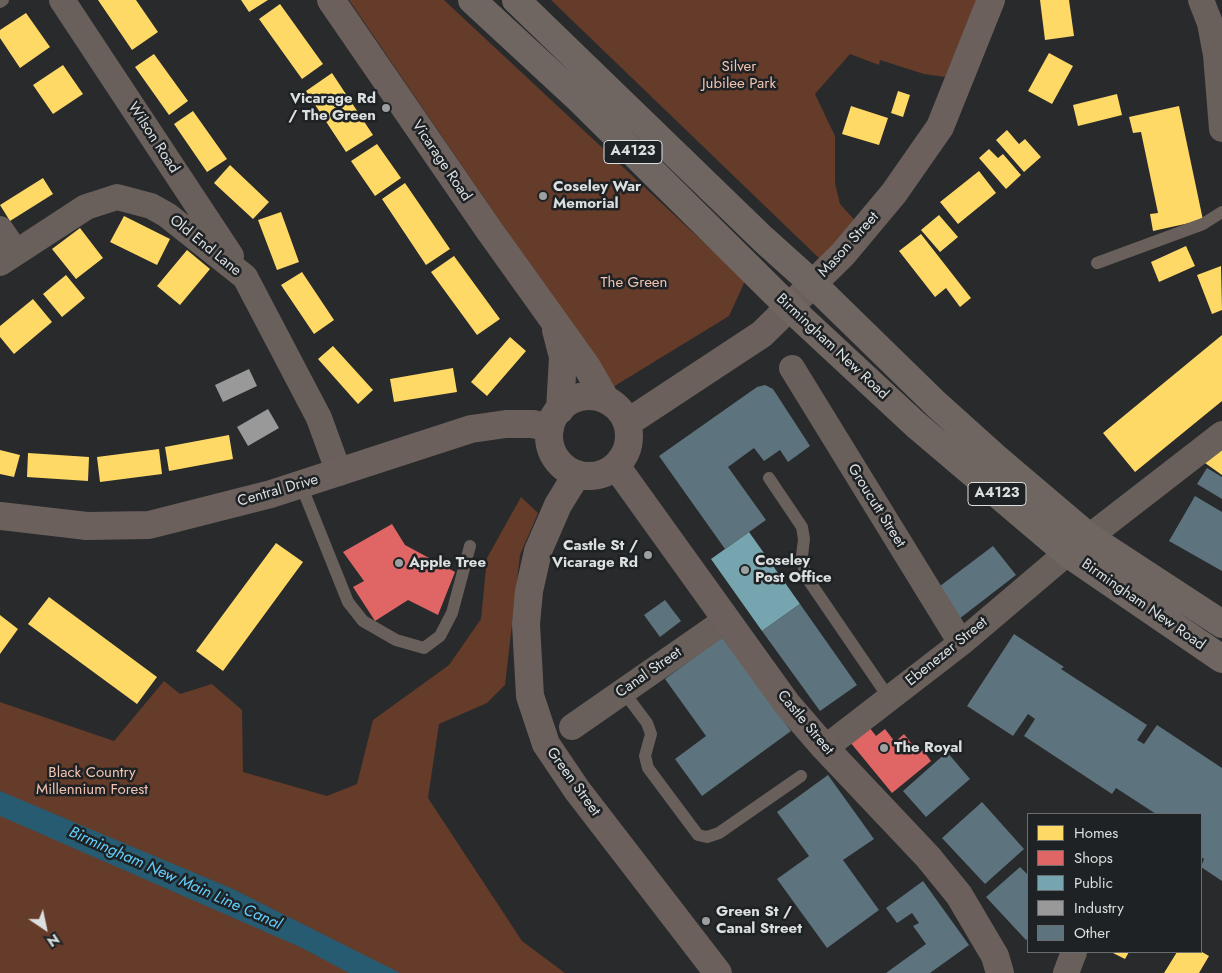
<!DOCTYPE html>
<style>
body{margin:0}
#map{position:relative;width:1222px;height:973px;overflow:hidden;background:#282a2c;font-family:Jost,sans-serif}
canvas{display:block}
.legend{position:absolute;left:1027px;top:813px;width:175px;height:140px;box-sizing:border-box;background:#1e2224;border:1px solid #6a6e6f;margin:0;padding:6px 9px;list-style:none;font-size:15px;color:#dcdfe0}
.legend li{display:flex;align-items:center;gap:10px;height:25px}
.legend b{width:25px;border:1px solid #6a6e6f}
.north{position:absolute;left:20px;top:903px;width:50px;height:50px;-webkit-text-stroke:4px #1e2224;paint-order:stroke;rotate:146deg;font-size:14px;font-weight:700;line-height:20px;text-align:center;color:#dcdfe0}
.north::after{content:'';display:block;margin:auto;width:18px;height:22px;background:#dcdfe0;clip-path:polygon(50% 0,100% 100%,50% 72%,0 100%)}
</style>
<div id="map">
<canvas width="1222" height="973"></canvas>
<ul class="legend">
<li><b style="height:14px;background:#ffd966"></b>Homes</li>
<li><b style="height:14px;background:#e06666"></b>Shops</li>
<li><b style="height:14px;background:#76a5af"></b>Public</li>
<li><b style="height:14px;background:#999"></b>Industry</li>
<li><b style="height:14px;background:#5d737d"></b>Other</li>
</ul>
<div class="north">N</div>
</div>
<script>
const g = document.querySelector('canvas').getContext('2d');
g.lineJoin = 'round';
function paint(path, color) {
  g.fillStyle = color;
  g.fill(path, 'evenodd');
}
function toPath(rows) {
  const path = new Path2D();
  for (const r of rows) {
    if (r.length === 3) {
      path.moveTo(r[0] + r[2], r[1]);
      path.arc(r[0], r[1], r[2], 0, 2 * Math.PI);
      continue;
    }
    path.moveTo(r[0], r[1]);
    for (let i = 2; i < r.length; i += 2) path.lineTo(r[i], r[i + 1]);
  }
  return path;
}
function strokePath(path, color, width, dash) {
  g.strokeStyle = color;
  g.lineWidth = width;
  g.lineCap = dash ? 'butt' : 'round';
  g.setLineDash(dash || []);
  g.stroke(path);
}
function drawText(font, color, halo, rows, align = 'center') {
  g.font = font + ' Jost,sans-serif';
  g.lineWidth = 5;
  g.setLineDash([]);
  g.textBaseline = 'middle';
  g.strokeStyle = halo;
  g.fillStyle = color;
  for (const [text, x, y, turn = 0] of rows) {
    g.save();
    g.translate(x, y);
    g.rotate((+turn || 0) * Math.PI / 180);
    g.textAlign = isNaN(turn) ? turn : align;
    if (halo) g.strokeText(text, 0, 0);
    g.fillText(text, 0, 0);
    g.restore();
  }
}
paint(toPath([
 [349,0,444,0,745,281,729,316,613,387],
 [551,0,977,0,945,77,924,74,880,60,879,65,850,54,815,94,835,136,835,183,840,204,860,226,822,261],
 [521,497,538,513,520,555,505,685,487,703,439,724,428,798,522,941,565,973,0,973,0,702,114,741,164,681,180,694,212,684,242,710,243,772,327,796,357,784,373,720,449,665,481,619,487,558]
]), '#653b29');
paint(toPath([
 [0,791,233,889,400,973,349,973,300,947,0,816]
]), '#275b71');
paint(toPath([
 [98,0,136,0,158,32,132,50],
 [241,0,268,0,249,12],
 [1040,0,1069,0,1074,36,1045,40],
 [280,4,323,64,302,79,259,19],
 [26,13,50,47,20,68,0,38,0,30],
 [1049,53,1073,66,1052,104,1028,91],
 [154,54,188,101,169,115,135,67],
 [63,65,83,94,53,114,33,85],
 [332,73,373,135,346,152,306,91],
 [898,91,910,95,903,117,891,113],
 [1117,94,1122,115,1078,126,1073,105],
 [851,106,888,118,879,145,842,134],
 [1179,106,1203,220,1153,231,1150,214,1158,213,1141,132,1133,133,1129,117],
 [193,111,227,159,207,172,174,124],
 [1007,130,1019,144,1025,139,1041,157,1024,172,996,140],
 [377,144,401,178,375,196,351,161],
 [989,149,998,158,1003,154,1021,175,1006,189,979,158],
 [230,165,269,202,253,219,214,183],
 [979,171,996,193,958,224,940,202],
 [43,178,53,194,10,221,0,205],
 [405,183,450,249,426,265,382,199],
 [281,212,299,262,277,270,258,220],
 [939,215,958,237,940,252,921,230],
 [124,216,170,239,157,265,110,242],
 [80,228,103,258,76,279,52,249],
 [921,234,971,298,960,307,946,288,935,297,899,251],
 [1186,246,1195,266,1159,282,1151,262],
 [187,250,210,269,180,305,157,286],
 [454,256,500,319,477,335,431,272],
 [1221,266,1222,310,1212,314,1197,275],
 [302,272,334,320,314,334,281,285],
 [66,275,85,298,62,317,43,294],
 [33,299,52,322,14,354,0,337,0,326],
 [1222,335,1222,401,1135,472,1103,433],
 [510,337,526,351,487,396,471,382],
 [333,346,373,390,358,404,318,359],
 [453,368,457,392,394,402,390,379],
 [229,435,233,459,169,471,165,447],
 [159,449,162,474,100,482,97,457],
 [1222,449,1222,475,1205,463],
 [0,450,20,455,14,477,0,474],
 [28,453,89,457,88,481,27,477],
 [276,543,303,562,223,671,196,651],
 [49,597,157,677,137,704,28,624],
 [0,615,18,629,0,654],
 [1111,952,1129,952,1125,959],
 [1177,952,1202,952,1209,956,1199,973,1164,973]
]), '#ffd966');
paint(toPath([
 [392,524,405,545,455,572,438,615,408,600,375,621,353,587,364,581,343,552],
 [869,727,876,736,885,729,895,742,904,734,919,753,923,750,931,761,892,793,850,742]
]), '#e06666');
paint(toPath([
 [749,532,800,604,762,631,711,559]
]), '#76a5af');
paint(toPath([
 [249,369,257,386,223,402,215,385],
 [268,409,279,428,248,446,237,427]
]), '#999');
paint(toPath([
 [765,385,773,389,810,446,788,462,780,450,764,461,754,448,728,467,766,520,725,549,659,456,757,387],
 [1207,468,1222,477,1222,499,1197,484],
 [1195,496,1222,512,1222,571,1169,541],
 [993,546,1016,575,959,619,936,589],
 [665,600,681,621,660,637,644,615],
 [800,604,857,685,820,711,762,631],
 [1014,634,1064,667,1061,669,1147,725,1137,740,1144,744,1157,725,1222,768,1222,881,1201,867,1204,859,1201,857,1201,814,1156,814,1116,788,1112,794,1024,736,1035,719,1028,714,1013,736,967,706],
 [722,637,791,731,702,796,675,759,706,736,665,679],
 [947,752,970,779,926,817,903,791],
 [828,775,874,839,843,860,879,910,827,948,777,879,809,856,777,812],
 [982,802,1024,849,985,884,942,838],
 [1020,867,1028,875,1028,938,1026,940,986,897],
 [923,881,969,945,930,973,886,973,926,944,913,926,919,923,912,913,897,923,886,908]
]), '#5d737d');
strokePath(toPath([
 [0,2,3,0],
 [1097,263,1203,224,1222,212],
 [769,478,802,527,804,539,802,556,805,575,889,698],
 [301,485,348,602,363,621,396,640,424,648,440,636,452,613,470,546],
 [623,691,647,723,651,734,645,756,648,768,698,835,707,837,719,833,801,776]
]), '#695f5b', 12);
strokePath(toPath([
 [62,0,231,256],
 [1201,0,1210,23,1216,55,1222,129],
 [0,229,16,252],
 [0,263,86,207,117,197,151,206,167,215,245,277,319,418,339,473],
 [792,368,961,643],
 [1089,537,1222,434],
 [572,727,726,620],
 [825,748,961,643,1067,553],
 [1066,973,1074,952]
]), '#695f5b', 26);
strokePath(toPath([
 [331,0,489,230,587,367,606,400],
 [556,330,563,357,560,410],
 [589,436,40],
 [627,423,762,334,843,254,894,193,940,127,991,0],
 [616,466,787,704,825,748,928,857,959,895,995,956,1000,973],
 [577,474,558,505,538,551,529,591,526,624,530,696,546,744,577,790,718,973],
 [0,516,87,526,149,525,271,494,471,429,506,424,533,424,550,428]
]), '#6b605c', 28);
strokePath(toPath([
 [472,0,580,100,790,308,916,425,1067,553,1222,659],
 [516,0,763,239,813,284,936,404,996,458,1089,537,1222,624]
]), '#6f6662', 28);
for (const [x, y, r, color] of [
 [386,108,5,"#9da0a1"],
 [543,196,5,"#9da0a1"],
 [648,555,5,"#9da0a1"],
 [399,563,5,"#9da0a1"],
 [745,570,5,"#9da0a1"],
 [884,748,5,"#9da0a1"],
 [706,921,5,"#9da0a1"]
]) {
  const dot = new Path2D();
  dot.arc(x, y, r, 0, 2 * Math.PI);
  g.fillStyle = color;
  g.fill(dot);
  strokePath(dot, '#1e2224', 2);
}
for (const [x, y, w] of [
 [633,152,58],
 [997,494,58]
]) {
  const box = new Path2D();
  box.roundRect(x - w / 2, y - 11.5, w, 23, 4);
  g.fillStyle = '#1e2224';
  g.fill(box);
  strokePath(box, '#dcdfe0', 1);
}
drawText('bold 14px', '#dcdfe0', null, [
 ["A4123",633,152],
 ["A4123",997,494]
]);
drawText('15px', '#f2c3b1', '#1e2224', [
 ["Silver",739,67],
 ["Jubilee Park",739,84],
 ["The Green",634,283],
 ["Black Country",92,773],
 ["Millennium Forest",92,790]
]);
drawText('bold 15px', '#dcdfe0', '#1e2224', [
 ["Vicarage Rd",376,99,"right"],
 ["/ The Green",376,116,"right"],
 ["Coseley War",553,187],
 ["Memorial",553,204],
 ["Castle St /",638,546,"right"],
 ["Vicarage Rd",638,563,"right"],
 ["Coseley",755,561],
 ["Post Office",755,578],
 ["Apple Tree",409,563],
 ["The Royal",894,748],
 ["Green St /",716,912],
 ["Canal Street",716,929]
], 'left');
drawText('15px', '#dcdfe0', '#1e2224', [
 ["Wilson Road",153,138,57],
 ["Vicarage Road",441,161,56],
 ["Mason Street",849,245,-48],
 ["Old End Lane",205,246,39],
 ["Birmingham New Road",832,347,43],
 ["Central Drive",278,491,-16],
 ["Groucutt Street",876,506,58],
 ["Birmingham New Road",1143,605,35],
 ["Ebenezer Street",947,652,-39],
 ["Canal Street",649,673,-35],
 ["Castle Street",805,723,50],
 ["Green Street",573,782,54]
]);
drawText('italic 16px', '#63cefd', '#1e2224', [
 ["Birmingham New Main Line Canal",175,879,24]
]);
</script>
